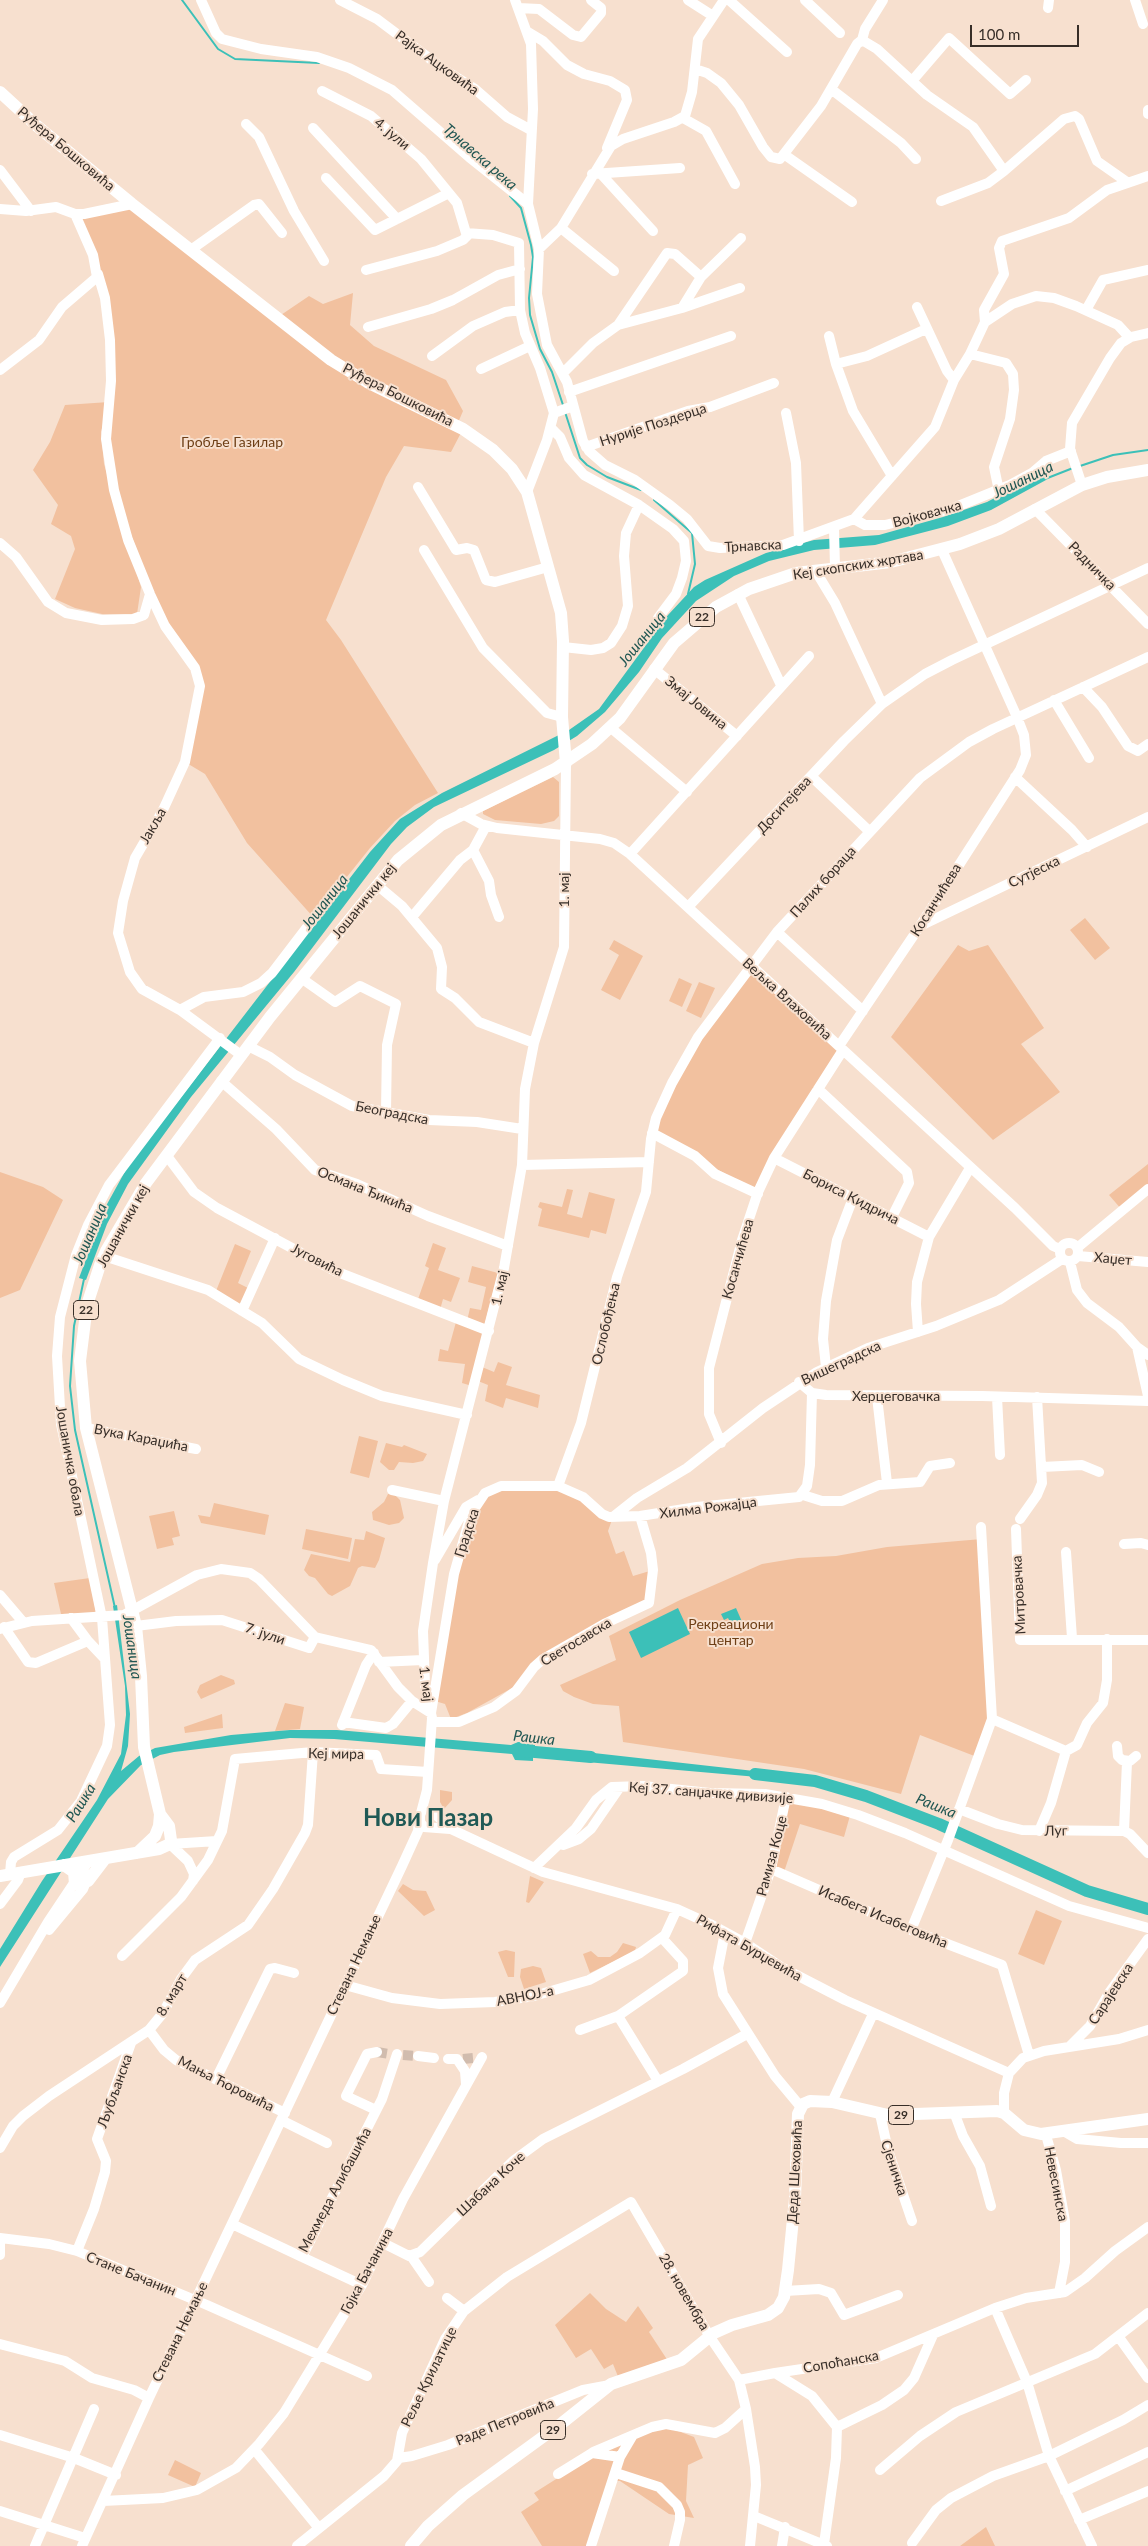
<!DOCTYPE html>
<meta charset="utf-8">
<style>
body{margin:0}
#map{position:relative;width:1148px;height:2546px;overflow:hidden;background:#f7e0cf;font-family:Lato,sans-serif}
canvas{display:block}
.scale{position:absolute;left:970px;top:25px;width:109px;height:22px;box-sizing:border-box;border:2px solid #372e28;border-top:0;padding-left:6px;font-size:15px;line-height:18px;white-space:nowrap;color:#372e28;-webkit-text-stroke:4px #f7e0cf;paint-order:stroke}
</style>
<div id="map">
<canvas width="1148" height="2546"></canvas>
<div class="scale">100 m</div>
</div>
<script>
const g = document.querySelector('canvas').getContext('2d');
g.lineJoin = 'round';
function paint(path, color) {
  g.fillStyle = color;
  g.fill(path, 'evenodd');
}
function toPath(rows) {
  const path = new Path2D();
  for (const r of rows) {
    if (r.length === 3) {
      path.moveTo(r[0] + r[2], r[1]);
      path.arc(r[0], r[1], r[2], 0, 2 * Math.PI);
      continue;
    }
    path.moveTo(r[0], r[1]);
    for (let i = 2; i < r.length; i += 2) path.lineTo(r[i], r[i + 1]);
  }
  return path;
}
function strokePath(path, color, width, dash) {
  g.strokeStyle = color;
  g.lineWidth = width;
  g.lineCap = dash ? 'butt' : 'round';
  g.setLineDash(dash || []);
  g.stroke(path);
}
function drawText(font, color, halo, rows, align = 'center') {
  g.font = font + ' Lato,sans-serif';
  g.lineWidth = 4;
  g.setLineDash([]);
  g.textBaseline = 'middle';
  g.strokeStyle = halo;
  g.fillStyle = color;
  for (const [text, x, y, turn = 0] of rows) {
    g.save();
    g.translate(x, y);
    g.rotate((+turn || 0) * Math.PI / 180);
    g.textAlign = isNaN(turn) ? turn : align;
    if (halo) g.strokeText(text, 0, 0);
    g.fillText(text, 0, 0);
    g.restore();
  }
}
paint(toPath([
 [132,204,278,317,309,296,323,304,353,293,350,325,374,346,446,380,463,411,457,425,463,429,451,452,404,446,386,477,326,620,341,640,438,793,415,805,395,821,370,848,314,918,247,843,205,774,185,762,200,686,168,631,114,490,108,407,101,432,104,464,141,587,137,614,102,614,75,608,55,599,75,549,71,536,51,524,58,505,33,470,50,442,65,405,109,402,105,299,75,214],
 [553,777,559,782,559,816,554,821,541,824,495,820,483,814,483,811],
 [1085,918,1110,948,1095,960,1070,930],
 [614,940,643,956,620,1000,601,990,619,955,609,949],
 [958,945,969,951,988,945,1044,1028,1021,1044,1060,1092,993,1140,891,1037],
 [750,965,843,1050,758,1192,652,1133,672,1083],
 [679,978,692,984,682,1007,669,1001],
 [699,982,715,988,701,1018,686,1011],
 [1148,1164,1148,1189,1122,1210,1109,1195],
 [0,1172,43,1187,63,1200,20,1290,0,1298],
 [567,1189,573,1190,567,1214,582,1218,589,1192,615,1199,606,1234,591,1230,589,1238,538,1226,542,1209,538,1207,540,1202,562,1207],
 [433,1243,446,1248,438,1270,460,1278,451,1302,443,1299,440,1310,417,1302,429,1268,425,1266],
 [235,1244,251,1251,238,1283,248,1288,240,1307,216,1291],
 [472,1266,498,1273,484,1327,467,1321,470,1308,481,1310,486,1287,468,1282],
 [456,1322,484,1333,472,1386,462,1383,465,1364,438,1361,440,1349,448,1351],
 [498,1362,512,1367,506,1385,540,1395,538,1408,506,1398,503,1408,485,1401,488,1385,478,1381,482,1367,494,1372],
 [359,1436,378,1441,369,1478,350,1473],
 [386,1443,402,1447,404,1445,427,1454,423,1461,413,1463,399,1462,394,1470,389,1470,380,1462],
 [552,1486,613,1517,608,1531,616,1554,624,1551,633,1576,653,1570,649,1603,562,1644,514,1687,467,1713,451,1719,445,1704,435,1701,465,1533,490,1490],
 [388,1494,394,1494,400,1500,404,1518,399,1523,389,1525,373,1520,372,1512,384,1502],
 [214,1503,269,1515,265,1535,201,1523,198,1515,210,1517],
 [174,1511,180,1536,172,1538,174,1545,157,1549,149,1516],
 [306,1529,352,1538,348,1559,302,1549],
 [366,1531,385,1538,379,1560,375,1568,362,1566,358,1568,350,1586,332,1596,328,1594,315,1578,309,1576,304,1570,311,1554,350,1562,355,1539,364,1540],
 [982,1539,992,1719,977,1757,920,1735,901,1794,804,1769,623,1742,619,1706,593,1704,574,1697,563,1691,560,1685,616,1660,609,1636,680,1600,762,1564,798,1558,836,1556,887,1547],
 [90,1578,96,1613,61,1614,54,1583],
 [221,1675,234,1680,235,1684,201,1699,197,1692,200,1685],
 [285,1703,304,1707,300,1729,275,1731],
 [222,1714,223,1728,185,1733,184,1727],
 [440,1790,452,1792,452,1800,444,1809,440,1802],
 [786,1797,851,1812,844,1837,800,1824,783,1875,771,1869],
 [530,1876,544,1882,529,1903,526,1902],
 [403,1884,413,1890,426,1891,435,1910,424,1916,398,1891],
 [1036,1910,1062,1921,1044,1965,1018,1954],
 [623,1943,636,1947,635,1951,590,1973,583,1954,591,1951,598,1957,610,1957,617,1952],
 [506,1950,515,1952,514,1977,508,1977,498,1952],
 [533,1966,541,1968,546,1982,524,1989,520,1977,521,1969],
 [590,2293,606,2309,626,2322,638,2306,653,2328,649,2332,670,2364,619,2379,613,2364,604,2369,591,2349,576,2358,555,2325],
 [670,2428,694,2437,703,2458,688,2465,686,2501,694,2518,669,2514,620,2481,611,2481,588,2546,542,2546,521,2512,539,2500,534,2493,591,2457,657,2429],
 [175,2460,201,2473,195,2487,168,2475],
 [986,2527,995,2546,960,2546]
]), '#f2c19f');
paint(toPath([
 [1044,472,1046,480,991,510,948,526,875,545,814,550,769,561,734,576,696,601,662,638,639,672,605,712,577,736,554,750,434,807,407,827,391,844,294,972,191,1097,128,1184,107,1224,86,1280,79,1278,106,1206,128,1166,370,852,400,819,442,793,569,730,599,709,668,615,694,587,705,580,766,553,814,540,879,535,943,517,987,502],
 [117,1605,130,1714,128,1746,121,1771,139,1756,155,1748,231,1735,290,1730,337,1730,511,1745,518,1742,535,1743,535,1747,541,1747,540,1757,533,1757,533,1761,515,1760,512,1754,334,1739,290,1738,174,1752,160,1755,141,1765,108,1799,0,1967,0,1949,42,1881,97,1800,121,1754,126,1715,125,1686,113,1606],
 [678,1608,690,1634,641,1658,629,1632],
 [736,1608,743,1624,733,1628,728,1618,724,1620,721,1614],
 [576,1751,772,1773,769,1778,575,1761]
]), '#3cc0b8');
strokePath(toPath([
 [182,0,218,49,235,59,319,63],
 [510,196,521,208,531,245,533,257,529,298,530,315,540,349,552,372,563,405],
 [565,412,580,458,587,465,607,477,641,490],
 [1080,466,1113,455,1148,450],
 [1045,479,1073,468],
 [654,500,692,533,695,564,688,594],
 [84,1279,74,1326,70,1386,75,1430,115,1608]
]), '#3cc0b8', 2);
strokePath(toPath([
 [524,1751,591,1757],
 [755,1774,815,1781,866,1796,939,1824,1087,1891,1148,1909]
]), '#3cc0b8', 12);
strokePath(toPath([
 [377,2052,389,2054],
 [403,2055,418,2056],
 [463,2059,474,2058]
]), '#d1bcae', 10, [10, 5]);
strokePath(toPath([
 [201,0,216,33,222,39,261,49,317,57,349,68,392,90,469,157,528,204],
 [340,0,377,19,445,70,475,89,507,117,531,130],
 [515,0,531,44,533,109,528,204,539,249,537,294,547,345,567,382,583,441,589,451,605,465,635,480,670,505,687,519,708,546,720,548,783,545,854,519,935,427,954,380,970,354,985,322,1012,304,1036,296,1054,298,1076,306,1118,325,1129,337],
 [688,0,713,16],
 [729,0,787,52],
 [805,0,840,33],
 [1135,0,1143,24],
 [518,8,539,9,573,35,581,37,601,13,601,8,591,0],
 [1048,8,1049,0],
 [528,32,543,41,567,65,584,74,610,81,625,90,627,100,607,148],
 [862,40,877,49,927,95,973,127,1004,171,1064,119,1075,116,1079,119,1097,161,1127,182],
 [695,69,707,73,721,83,739,105,763,147,771,157,780,159,821,106,857,44,862,40,865,29,883,0],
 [912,81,949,38,1010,94,1026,80],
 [831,89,901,143,916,159],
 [322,91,371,116,421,159,457,203,466,233,493,235,519,243,520,310,525,333,540,368,554,413,547,440,527,492],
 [1148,110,1148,114],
 [683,118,706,131,735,184],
 [246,124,259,137,294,211,324,261],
 [313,128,397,219],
 [785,155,852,202],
 [0,170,31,211],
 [592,174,680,168],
 [601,174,653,231],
 [326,178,375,230,449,193],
 [941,201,988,183,1004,171],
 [0,209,26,211,56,207,75,214,84,214,132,204],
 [561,228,614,271],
 [192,249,254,205,259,204,282,233],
 [539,249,561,228,611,146,623,139,674,122,685,116,692,92,698,39,724,0],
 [366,270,437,251,463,240,468,235],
 [98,274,105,298,110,340,111,381,106,439,114,490,128,540,150,594,165,626,195,668,200,686,185,762,163,810,135,858,123,901,118,933,130,972,142,989,180,1010,241,1055],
 [917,307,947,371,954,380],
 [682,308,701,277,741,238],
 [1086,310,1103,280,1148,270],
 [985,322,984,310,1004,274,999,248,1002,241,1069,218,1107,190,1148,176],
 [618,325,667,253,675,254,701,277],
 [368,327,431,309,453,300,498,275,520,269],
 [829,336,836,364,853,411,892,476],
 [970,354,1006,363,1013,374,1014,390,1010,419,994,467,999,491],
 [432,356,473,326,505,312,520,310],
 [836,364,867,356,926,329],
 [481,369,530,346],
 [0,370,39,340,62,307,97,277,93,255,75,214],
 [563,373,593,343,618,325,682,308,740,288],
 [569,392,731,336],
 [554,413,573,406],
 [786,413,796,463,799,541],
 [551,428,560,437,569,458,584,475,639,505,673,529,684,541,686,561,682,578,676,594,658,618],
 [586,447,688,411,710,407,774,383],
 [1082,485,1070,449,1072,423,1110,358,1121,343,1131,337,1148,333],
 [418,487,456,550,467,548,474,550,486,580,495,582,548,567],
 [1035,509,1148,624],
 [854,519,865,525,885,525,951,509,1010,485,1032,473,1046,461,1071,451],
 [834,528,835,568],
 [0,543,16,557,48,602,66,613,102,620,133,619,144,615,150,594],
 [424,550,483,648,547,713,562,717],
 [815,570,835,603,882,704],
 [738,594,781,685],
 [563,647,591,650,603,648,611,643,622,626,628,606,624,556,626,533,639,505],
 [654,669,737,736],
 [1083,687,1102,707,1128,746,1138,751,1148,744],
 [1054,700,1089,758],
 [611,728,687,792],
 [811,776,869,831],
 [1015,777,1072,830,1087,847],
 [461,813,481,824,497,828,600,839,614,843,630,854,1015,1208,1053,1246,1060,1249],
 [473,850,489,881,491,895,499,917],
 [630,854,809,656],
 [377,885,402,906,437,948,442,967,441,989,455,998,479,1022,534,1043],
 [688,907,844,741,882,704,925,674,952,660,1148,568],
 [412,917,460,860,473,850,486,826],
 [920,926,1148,817],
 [777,932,863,1011],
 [301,978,335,1002,360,986,396,1004,387,1045,386,1112],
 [180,1010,204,997,243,992,261,983,272,973,314,918],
 [248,1046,270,1057,295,1075,352,1106,429,1120,477,1122,522,1129],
 [839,1046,916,932,1020,770,1026,755,1024,735,1017,717,942,550],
 [221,1081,276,1129,315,1170,357,1184,428,1216,508,1246],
 [818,1089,907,1172,909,1183,892,1217],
 [652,1133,695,1156,715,1174,758,1194],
 [167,1156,194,1192,217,1208,335,1271,489,1331],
 [774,1158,929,1237],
 [522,1165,649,1162],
 [1069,1252,9],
 [1077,1248,1148,1189],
 [104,1256,208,1290,262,1323,299,1359,343,1380,382,1396,467,1415],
 [1078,1256,1148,1262],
 [1070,1262,1077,1290,1087,1303,1119,1327,1137,1347,1148,1355],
 [242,1311,275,1238],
 [918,1332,916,1304,917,1282,929,1237,970,1168],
 [1137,1347,1148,1396],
 [826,1367,823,1339,826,1301,837,1240,853,1198],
 [799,1382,812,1393,826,1395,982,1396,1148,1401],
 [877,1397,887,1483],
 [997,1397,1000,1455],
 [86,1428,196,1449],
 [721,1443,709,1414,709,1368,742,1240,758,1192,774,1158,843,1050],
 [1042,1467,1082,1465,1099,1472],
 [558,1486,581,1423,617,1277,646,1192,651,1139,656,1118,672,1083,698,1037,777,932,920,778,969,742,993,729,1148,657],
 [392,1490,444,1501],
 [803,1495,822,1501,842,1501,879,1485,920,1482,930,1466,950,1463],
 [613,1517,637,1498,687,1468,763,1408,817,1372,868,1348,936,1326,999,1300,1062,1259],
 [1020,1519,1037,1495,1042,1483,1037,1397],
 [1016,1529,1020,1640,1148,1640],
 [1124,1544,1141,1543,1148,1545],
 [1066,1552,1072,1638],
 [435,1560,466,1507,478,1500],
 [0,1595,23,1622],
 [71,1618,88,1641,105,1659],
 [136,1626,176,1621,222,1620,309,1648,315,1637],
 [4,1627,28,1662,36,1663,88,1641],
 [0,1629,32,1621,124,1615,197,1575,221,1569,250,1573,259,1579,315,1637],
 [315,1637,371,1650,398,1687,412,1701,431,1713],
 [379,1662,423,1660],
 [431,1713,454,1574,471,1514,485,1493,501,1486,558,1486,583,1497,602,1514,609,1517,640,1516,697,1507,799,1497,807,1486,810,1465,812,1393],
 [992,1719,1066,1751],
 [343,1722,386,1728,393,1724,412,1701],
 [432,1722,459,1722,494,1707,516,1691,534,1667,543,1659,604,1624,649,1603,653,1570,651,1553,640,1516],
 [342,1725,366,1665,374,1653],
 [1117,1746,1118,1756,1122,1760,1130,1761,1136,1756],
 [959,1809,998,1824,1022,1830,1124,1831,1130,1834,1148,1853],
 [421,1813,427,1790,432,1718,425,1685,423,1631,433,1563,444,1501,504,1268,522,1165,525,1089,534,1043,564,947,566,763],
 [420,1816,420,1822,424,1827,450,1829],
 [437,1816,453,1830,543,1872,677,1909,710,1924,745,1943,781,1967,845,2000,1009,2073],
 [1039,1831,1051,1803,1066,1751,1077,1745,1087,1723,1103,1703,1107,1680,1107,1639],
 [1124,1831,1127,1762],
 [170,1844,217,1841],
 [170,1844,188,1861,194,1874,193,1881],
 [563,1845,579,1839,591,1829,620,1787],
 [534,1868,576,1828,596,1800,612,1787,643,1786,710,1793,765,1794,822,1804,858,1815,905,1833,1069,1906,1148,1928],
 [771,1869,911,1930,1002,1965,1029,2055],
 [10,1874,11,1862,14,1857,58,1830,81,1801,107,1746,110,1725,102,1618,61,1424,57,1356,60,1317,76,1255,88,1225,109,1185,220,1038],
 [0,1904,18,1880,21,1872],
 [49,1930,83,1889,89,1875],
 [911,1930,948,1840,992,1719,981,1527],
 [725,1932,718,1968,723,1994,775,2076,800,2106],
 [745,1943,771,1869,786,1797],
 [122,1956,181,1897,208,1860,222,1831,235,1759,313,1752,376,1755,381,1769,428,1772],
 [345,1985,392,1998,440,2004,495,2002,534,1996,589,1980,640,1953,665,1935,677,1909],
 [0,2003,48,1922,88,1862],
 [618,2016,658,2081],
 [149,2030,164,2050,176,2060,285,2113],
 [580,2030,618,2016,683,1971,683,1961,662,1938],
 [1070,2046,1090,2026,1109,1993,1148,1939],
 [418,2056,434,2058],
 [448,2059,457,2059,465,2071,466,2084],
 [216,2079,270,1969,275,1968,294,1973],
 [832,2102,873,2014],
 [376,2110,346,2096,367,2054,377,2052],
 [954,2112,963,2136,980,2166,991,2206],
 [1004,2113,1004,2093,1009,2073,1023,2058,1044,2051,1119,2039,1148,2030],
 [880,2114,888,2150,912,2221],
 [281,2120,327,2143],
 [1065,2132,1077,2139,1121,2143,1148,2143],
 [1046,2135,1056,2170,1065,2221,1065,2262,1059,2293],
 [0,2148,13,2126,23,2116,49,2096,149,2030,163,2013,181,1979,195,1960,248,1925,273,1889,305,1833,308,1825,313,1752],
 [232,2224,302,2257,382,2099,397,2054],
 [0,2238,49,2244,77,2251,207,2305,367,2376],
 [0,2241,0,2255],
 [383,2243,409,2256,420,2252,513,2161,543,2139,683,2069,747,2034],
 [77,2251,94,2209,105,2172,106,2161,97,2139,131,2043],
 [411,2256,429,2282],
 [302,2257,362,2285],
 [785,2291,819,2289,831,2293,844,2315,898,2295],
 [447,2298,464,2311],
 [995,2308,1027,2382,1049,2456,1092,2546],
 [1118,2336,1148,2378],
 [0,2344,65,2361,92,2378,134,2390,149,2398],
 [775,2373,812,2396,837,2427,836,2458,824,2544],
 [739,2380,775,2373,876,2358,995,2308,1026,2298,1065,2292,1085,2278,1115,2251,1148,2227],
 [837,2427,882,2405,904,2390,914,2378,933,2335],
 [0,2435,74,2458,116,2475],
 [254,2449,318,2527],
 [593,2452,633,2435],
 [399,2458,412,2456,448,2445,583,2390,610,2385],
 [880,2470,920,2436,956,2412,1095,2354,1148,2313],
 [616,2473,659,2487,677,2505,680,2512,680,2520,674,2546],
 [558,2474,592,2453,620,2457],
 [1065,2491,1148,2452],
 [103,2501,163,2498,197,2490,236,2468,259,2444,284,2413,362,2285,403,2199,482,2057],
 [0,2511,85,2538],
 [754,2516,827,2546],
 [1079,2520,1148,2491],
 [912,2543,936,2510,951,2498,993,2476,1049,2456,1123,2420,1148,2405],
 [35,2546,94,2409],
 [82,2546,149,2398,402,1866,418,1831,419,1820],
 [297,2546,384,2476,397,2461,402,2433,414,2407,445,2339,464,2311,507,2277,631,2202,710,2337,739,2380,746,2409,755,2467,756,2485,750,2546],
 [591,2546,620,2457,633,2435,652,2427,666,2424,715,2433,725,2428,746,2409],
 [782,2546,785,2527]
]), '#fff', 10);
strokePath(toPath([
 [0,92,37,126,132,204,331,360,367,382,463,429,493,450,512,469,527,492,561,613,563,641,562,717,566,763],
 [137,1853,155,1836,159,1826,160,1814,144,1747,141,1676,136,1626,86,1428,80,1361,87,1305,100,1265,106,1251,146,1183,270,1017,398,860,441,825,555,769,592,744,620,718,674,643,716,607,749,589,796,573,891,562,960,544,999,529,1082,485,1107,477,1148,470],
 [64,1865,74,1872,75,1884],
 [0,1876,159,1849,170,1844,171,1840,169,1826,160,1814],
 [88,1881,104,1860],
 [411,2546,428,2526,463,2495,562,2423,611,2384,681,2360,714,2333,732,2325,768,2315,778,2308,784,2297,788,2270,795,2198,798,2114,803,2104,810,2101,832,2102,888,2115,997,2111,1004,2113,1024,2130,1041,2134,1148,2119]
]), '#fff', 12);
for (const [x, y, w] of [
 [702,617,25],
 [86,1310,25],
 [901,2115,25],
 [553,2430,25]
]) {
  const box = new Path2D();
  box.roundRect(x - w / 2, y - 9.5, w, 19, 4);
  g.fillStyle = '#f7e0cf';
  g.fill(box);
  strokePath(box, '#372e28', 1);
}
drawText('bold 12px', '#372e28', null, [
 ["22",702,617],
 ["22",86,1310],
 ["29",901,2115],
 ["29",553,2430]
]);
drawText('14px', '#372e28', '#f7e0cf', [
 ["Рајка Ацковића",437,63,36],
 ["4. јули",392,134,40],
 ["Руђера Бошковића",66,149,40],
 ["Руђера Бошковића",398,395,27],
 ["Нурије Поздерца",653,425,-18],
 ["Војковачка",927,514,-15],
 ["Трнавска",753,546,-3],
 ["Кеј скопских жртава",858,565,-9],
 ["Радничка",1092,566,46],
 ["Змај Јовина",696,703,39],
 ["Доситејева",784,805,-47],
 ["Јакља",153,826,-60],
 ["Сутјеска",1034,872,-26],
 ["Палих бораца",823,882,-48],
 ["1. мај",564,890,-90],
 ["Косанчићева",936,900,-58],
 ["Јошанички кеј",364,901,-51],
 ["Вељка Влаховића",787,999,42],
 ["Београдска",392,1113,11],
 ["Османа Ђикића",365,1190,22],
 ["Бориса Кидрича",851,1197,27],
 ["Јошанички кеј",123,1226,-61],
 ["Косанчићева",738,1259,-74],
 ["Хаџет",1113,1259,5],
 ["Југовића",317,1260,27],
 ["1. мај",500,1288,-77],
 ["Ослобођења",606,1324,-77],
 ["Вишеградска",841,1363,-25],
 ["Херцеговачка",896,1396],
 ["Вука Караџића",141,1438,11],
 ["Јошаничка обала",70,1461,80],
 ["Хилма Рожајца",708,1508,-7],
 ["Градска",467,1533,-72],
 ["Митровачка",1019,1595,-93],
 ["7. јули",265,1634,19],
 ["Светосавска",576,1642,-31],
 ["1. мај",426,1684,83],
 ["Кеј мира",336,1754,1],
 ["Кеј 37. санџачке дивизије",711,1793,4],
 ["Луг",1056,1831,-1],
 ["Рамиза Коце",772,1856,-75],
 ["Исабега Исабеговића",883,1917,23],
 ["Рифата Бурџевића",749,1948,30],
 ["Стевана Немање",354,1965,-65],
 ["Сарајевска",1111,1994,-57],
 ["8. март",172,1995,-59],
 ["АВНОЈ-а",525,1996,-11],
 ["Мања Ћоровића",226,2084,27],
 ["Љубљанска",115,2091,-70],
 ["Сјеничка",894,2168,72],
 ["Деда Шеховића",795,2172,-87],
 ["Шабана Коче",491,2184,-43],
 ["Невесинска",1056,2184,79],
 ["Мехмеда Алибашића",335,2190,-62],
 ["Гојка Бачанина",367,2271,-62],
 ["Стане Бачанин",131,2274,22],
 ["28. новембра",684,2292,60],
 ["Стевана Немање",180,2332,-64],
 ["Сопоћанска",841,2362,-10],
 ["Реље Крилатице",429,2377,-64],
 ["Раде Петровића",505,2422,-22]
]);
drawText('14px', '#6e3f16', '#f7e0cf', [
 ["Гробље Газилар",232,442],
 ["Рекреациони",731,1624],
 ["центар",731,1640]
]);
drawText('italic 15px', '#205652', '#f7e0cf', [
 ["Трнавска река",480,157,41],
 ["Јошаница",1023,480,-26],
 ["Јошаница",642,639,-51],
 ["Јошаница",325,902,-52],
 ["Јошаница",90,1234,-67],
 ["Јошаница",132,1647,82],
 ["Рашка",534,1738,6],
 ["Рашка",81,1803,-58],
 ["Рашка",936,1806,22]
]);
drawText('bold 24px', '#205a56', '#f7e0cf', [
 ["Нови Пазар",428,1818]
]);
</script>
